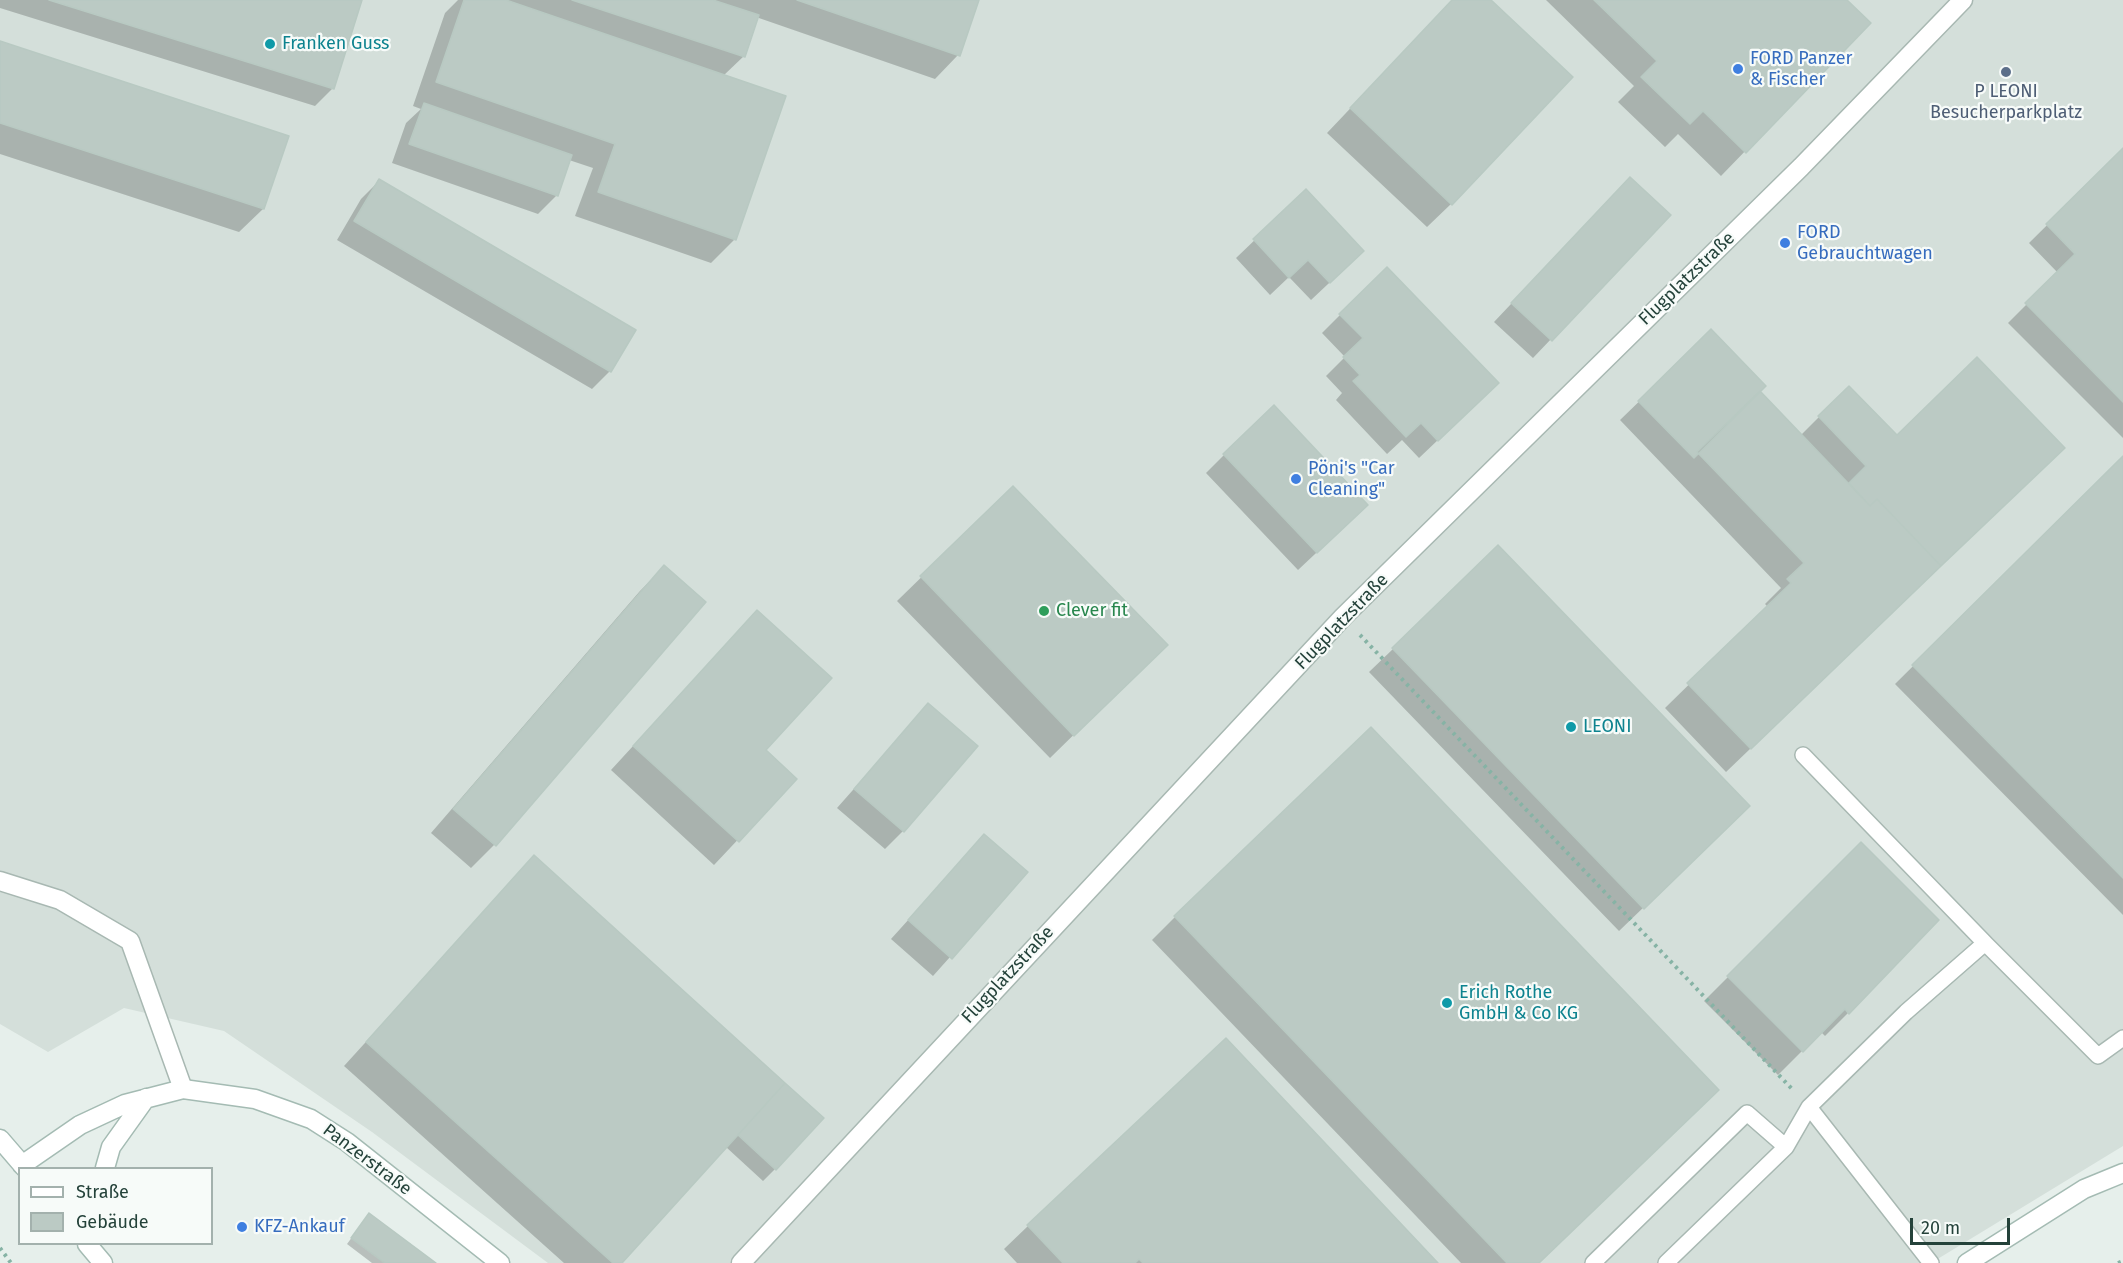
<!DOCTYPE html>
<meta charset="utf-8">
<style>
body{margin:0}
#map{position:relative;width:2123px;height:1263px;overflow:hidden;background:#e6efeb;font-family:"Fira Sans",sans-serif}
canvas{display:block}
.legend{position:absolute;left:18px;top:1167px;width:195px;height:78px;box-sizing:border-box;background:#f7fbf9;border:2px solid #a3b1ad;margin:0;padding:8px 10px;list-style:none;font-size:18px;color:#24423a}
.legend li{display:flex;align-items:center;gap:12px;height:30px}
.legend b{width:30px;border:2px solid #a3b1ad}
.scale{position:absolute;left:1910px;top:1218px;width:100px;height:27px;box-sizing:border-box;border:3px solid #24423a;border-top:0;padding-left:8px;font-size:18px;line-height:21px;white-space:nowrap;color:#24423a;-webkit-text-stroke:4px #f7fbf9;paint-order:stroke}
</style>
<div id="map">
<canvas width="2123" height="1263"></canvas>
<ul class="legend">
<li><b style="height:8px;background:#fff"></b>Straße</li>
<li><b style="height:16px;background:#bbcac4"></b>Gebäude</li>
</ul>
<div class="scale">20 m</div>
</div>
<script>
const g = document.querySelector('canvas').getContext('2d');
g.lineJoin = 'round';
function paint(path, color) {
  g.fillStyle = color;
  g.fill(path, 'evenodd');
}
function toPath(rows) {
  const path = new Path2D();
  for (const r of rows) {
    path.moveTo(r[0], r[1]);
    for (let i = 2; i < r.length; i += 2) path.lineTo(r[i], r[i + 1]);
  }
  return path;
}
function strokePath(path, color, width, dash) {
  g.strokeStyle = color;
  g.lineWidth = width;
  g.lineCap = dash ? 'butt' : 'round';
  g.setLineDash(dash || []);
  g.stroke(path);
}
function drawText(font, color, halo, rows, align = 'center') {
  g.font = font + ' "Fira Sans",sans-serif';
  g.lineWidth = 4.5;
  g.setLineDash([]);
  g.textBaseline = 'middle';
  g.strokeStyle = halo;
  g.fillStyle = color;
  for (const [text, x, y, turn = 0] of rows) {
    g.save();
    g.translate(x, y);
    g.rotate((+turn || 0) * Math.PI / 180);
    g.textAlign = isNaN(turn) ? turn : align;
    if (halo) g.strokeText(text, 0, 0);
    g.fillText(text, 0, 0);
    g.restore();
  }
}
paint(toPath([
 [0,0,2123,0,2123,1146,1931,1263,548,1263,372,1132,224,1031,124,1008,48,1052,0,1024]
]), '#d4dfda');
paint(toPath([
 [0,0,361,0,333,88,315,106,0,8],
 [458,0,978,0,958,55,935,79,756,17,744,56,723,76,735,239,711,263,575,216,593,168,569,160,556,196,538,214,392,163,406,123,421,109,413,106,445,13],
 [1453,0,1489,0,1451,204,1427,227,1327,133],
 [1546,0,1845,0,1869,23,1721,176,1678,134,1665,147,1618,102,1634,86],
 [0,43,263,209,239,232,0,154],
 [2123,150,2123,438,2008,323,2058,273,2029,243],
 [379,181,610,371,592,389,337,240,361,199],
 [1306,191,1344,269,1311,300,1289,277,1270,295,1236,258],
 [1612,197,1669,215,1533,358,1494,322],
 [1340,315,1479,401,1419,458,1402,440,1387,454,1336,400,1342,393,1326,376,1345,357,1322,333],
 [1711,332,1759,392,1801,435,1819,417,2039,472,1726,772,1665,708,1768,607,1765,604,1781,588,1620,420],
 [1224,455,1348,523,1298,570,1206,473],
 [2123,458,2123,915,1895,684],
 [1013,488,1142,668,1050,758,897,601],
 [664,567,495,844,471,868,431,833,640,591],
 [734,636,764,751,795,779,714,865,611,770],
 [1393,649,1724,830,1619,931,1369,672],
 [928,705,903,831,885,849,837,808],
 [984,836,1026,872,933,976,891,939],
 [1861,844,1848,1013,1825,1036,1821,1032,1778,1075,1704,1001],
 [534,857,786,1085,775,1169,763,1181,726,1147,620,1263,564,1263,344,1066],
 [1175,917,1537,1263,1461,1263,1152,940],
 [364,1221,434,1263,372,1263,347,1244],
 [1028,1226,1436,1263,1017,1263,1004,1249]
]), '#0003');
const building = toPath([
 [49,0,362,0,334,89,49,0],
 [464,0,506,0,786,96,736,240,598,192,615,144,436,82,464,0],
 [572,0,713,0,759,15,745,57,572,0],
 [797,0,979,0,960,56,797,0],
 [1452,0,1491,0,1573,77,1452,205,1350,108,1452,0],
 [1594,0,1847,0,1871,23,1746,153,1703,111,1690,124,1641,77,1657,61,1594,0],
 [0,41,289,136,264,209,0,123,0,41],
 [424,103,572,155,558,196,409,144,424,103],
 [2123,148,2123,402,2025,303,2075,254,2046,224,2123,148],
 [1630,177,1671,215,1552,341,1511,303,1630,177],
 [379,179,636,330,611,372,354,221,379,179],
 [1306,189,1364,251,1330,283,1308,260,1289,278,1253,239,1306,189],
 [1387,267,1499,383,1438,441,1421,423,1406,437,1353,381,1360,375,1343,357,1363,338,1339,314,1387,267],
 [1711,329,1766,386,1694,458,1638,401,1711,329],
 [1977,357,2065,448,1941,566,1877,499,1870,506,1849,483,1866,466,1818,416,1849,386,1897,435,1977,357],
 [1760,391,1870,506,1877,499,1941,566,1751,749,1687,683,1791,583,1787,579,1804,563,1697,452,1760,391],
 [1274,405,1368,505,1317,553,1223,454,1274,405],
 [2123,456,2123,878,1912,665,2123,456],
 [1013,486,1168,645,1074,736,920,576,1013,486],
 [1498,545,1750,806,1644,909,1392,648,1498,545],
 [664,565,706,602,496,846,453,809,664,565],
 [757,610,832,678,766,750,797,779,739,842,633,746,757,610],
 [928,703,978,746,904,832,854,789,928,703],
 [1371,727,1719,1090,1539,1263,1507,1263,1174,916,1371,727],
 [984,834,1028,872,952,959,908,920,984,834],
 [1861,842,1939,920,1849,1014,1845,1009,1803,1052,1727,976,1861,842],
 [534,855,785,1083,622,1263,613,1263,366,1042,534,855],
 [1226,1038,1438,1263,1143,1263,1139,1259,1135,1263,1063,1263,1027,1225,1226,1038],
 [785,1083,824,1118,776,1170,738,1135,785,1083],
 [369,1213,436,1263,385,1263,351,1238,369,1213]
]);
paint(building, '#bbcac4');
strokePath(building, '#b8c9c2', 1.5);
const lane = toPath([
 [1985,943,2098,1056,2123,1038],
 [1809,1107,1931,1263],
 [1593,1263,1747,1113,1786,1147],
 [1666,1263,1786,1147,1809,1107,1906,1012,1985,943,1803,755]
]);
const street = toPath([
 [0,881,60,900,130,941,183,1089],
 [741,1263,1343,617,1801,167,1963,0]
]);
const secondary = toPath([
 [0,1139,25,1168],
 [22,1165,80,1125,125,1104,183,1089,255,1099,311,1119,347,1142,500,1263],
 [105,1168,111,1147,146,1098],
 [87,1244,103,1263],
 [1967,1263,2084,1189,2123,1173]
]);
strokePath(lane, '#a8b8b2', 18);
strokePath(street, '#a8b8b2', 21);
strokePath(secondary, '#a4bbb3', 21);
strokePath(toPath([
 [1360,635,1793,1090],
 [0,1248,11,1263],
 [2118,1263,2123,1261]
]), '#86b3a5', 4, [3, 4.5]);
strokePath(lane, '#fff', 15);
strokePath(street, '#fff', 18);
strokePath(secondary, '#fff', 18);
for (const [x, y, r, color] of [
 [270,44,6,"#0f9aa8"],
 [1738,69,6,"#3f7fe0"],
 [2006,72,6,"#5c6f8a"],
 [1785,243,6,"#3f7fe0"],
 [1296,479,6,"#3f7fe0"],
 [1044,611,6,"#2e9e5b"],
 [1571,727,6,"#0f9aa8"],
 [1447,1003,6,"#0f9aa8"],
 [242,1227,6,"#3f7fe0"]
]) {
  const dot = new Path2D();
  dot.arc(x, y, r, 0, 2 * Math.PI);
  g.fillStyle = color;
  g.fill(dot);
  strokePath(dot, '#f7fbf9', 2);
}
drawText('18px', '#0d838f', '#f7fbf9', [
 ["Franken Guss",282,44],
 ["LEONI",1583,727],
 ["Erich Rothe",1459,993],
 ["GmbH & Co KG",1459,1014]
], 'left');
drawText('18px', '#366cbe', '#f7fbf9', [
 ["FORD Panzer",1750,59],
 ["& Fischer",1750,80],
 ["FORD",1797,233],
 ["Gebrauchtwagen",1797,254],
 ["Pöni's \"Car",1308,469],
 ["Cleaning\"",1308,490],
 ["KFZ-Ankauf",254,1227]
], 'left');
drawText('18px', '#4e5e75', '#f7fbf9', [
 ["P LEONI",2006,92],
 ["Besucherparkplatz",2006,113]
]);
drawText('18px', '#24423a', '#f7fbf9', [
 ["Flugplatzstraße",1687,279,-44],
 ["Flugplatzstraße",1342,622,-46],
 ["Flugplatzstraße",1008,975,-47],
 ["Panzerstraße",367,1160,37]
]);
drawText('18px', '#27864d', '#f7fbf9', [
 ["Clever fit",1056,611]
], 'left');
</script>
